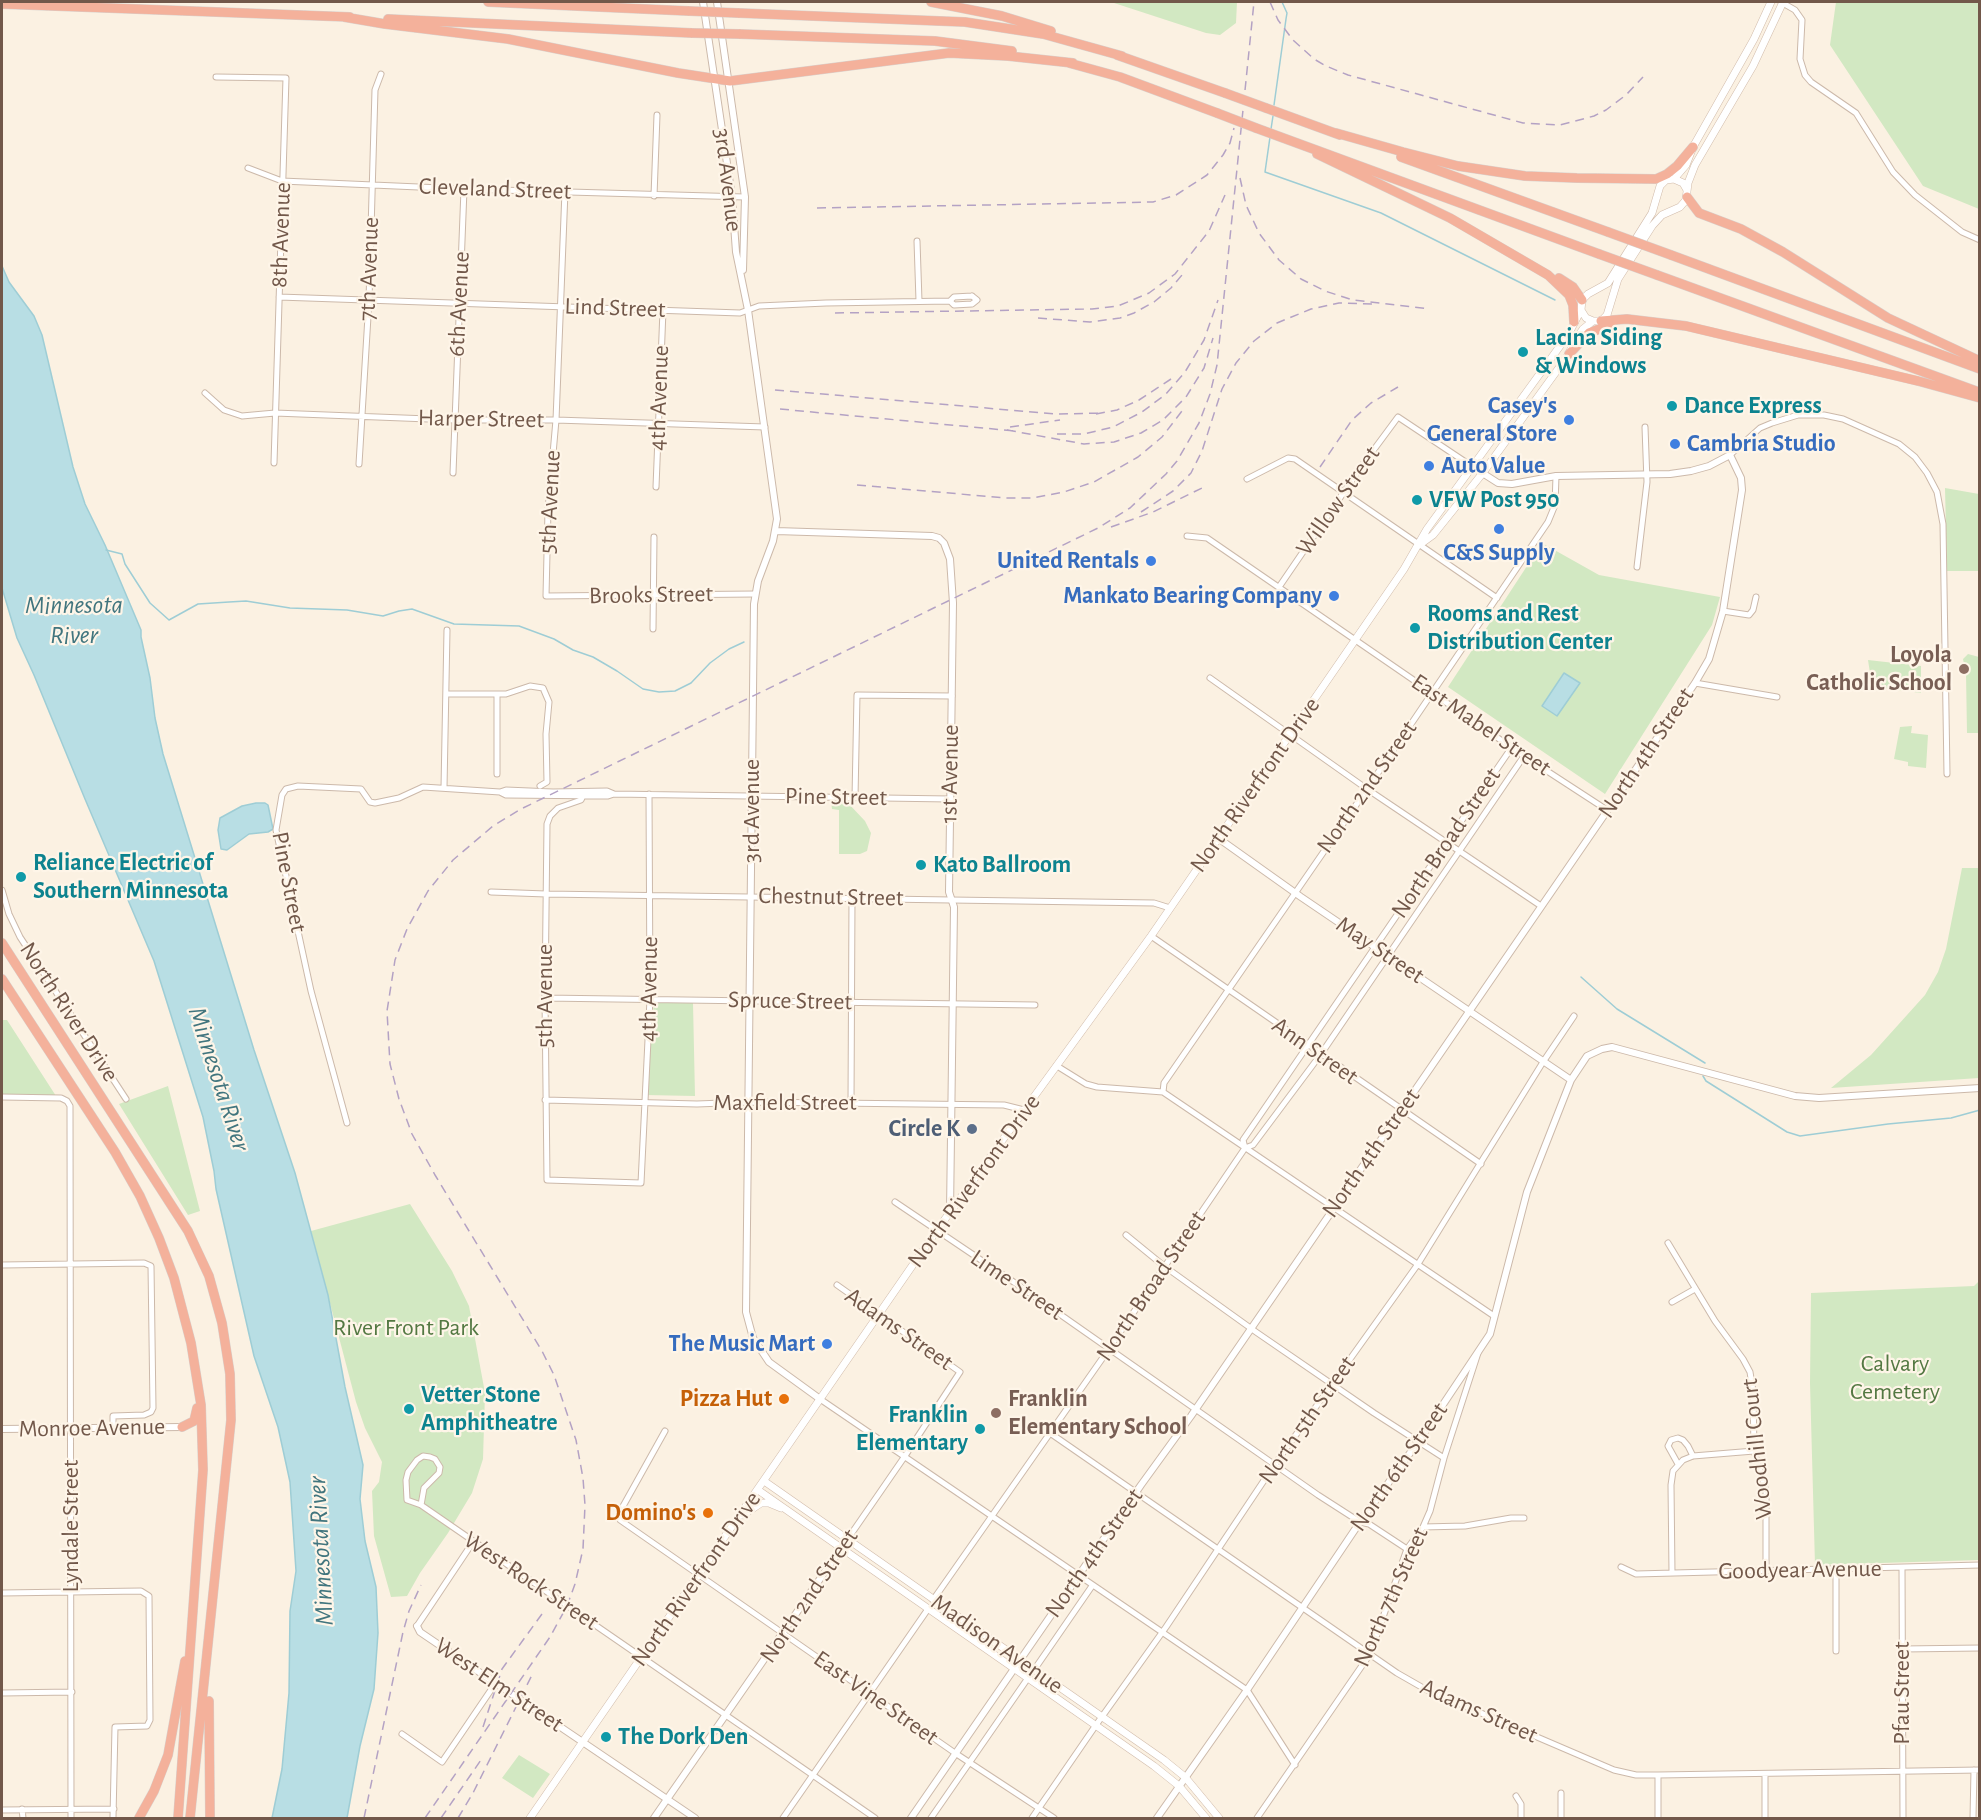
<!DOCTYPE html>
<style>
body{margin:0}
#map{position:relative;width:1981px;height:1820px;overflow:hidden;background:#fbf1e2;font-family:"Alegreya Sans",sans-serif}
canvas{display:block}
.frame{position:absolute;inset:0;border:3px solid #72584a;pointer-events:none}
</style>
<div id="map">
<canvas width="1981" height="1820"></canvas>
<div class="frame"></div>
</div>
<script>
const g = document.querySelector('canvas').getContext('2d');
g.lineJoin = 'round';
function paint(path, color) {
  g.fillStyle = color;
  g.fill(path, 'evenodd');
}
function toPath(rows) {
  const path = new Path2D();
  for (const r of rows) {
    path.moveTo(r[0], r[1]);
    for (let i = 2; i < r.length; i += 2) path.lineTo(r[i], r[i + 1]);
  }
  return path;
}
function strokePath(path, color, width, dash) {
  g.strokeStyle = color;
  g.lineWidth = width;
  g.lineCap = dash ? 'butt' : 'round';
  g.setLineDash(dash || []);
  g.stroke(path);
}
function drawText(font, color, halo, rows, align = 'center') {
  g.font = font + ' "Alegreya Sans",sans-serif';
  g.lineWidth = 4.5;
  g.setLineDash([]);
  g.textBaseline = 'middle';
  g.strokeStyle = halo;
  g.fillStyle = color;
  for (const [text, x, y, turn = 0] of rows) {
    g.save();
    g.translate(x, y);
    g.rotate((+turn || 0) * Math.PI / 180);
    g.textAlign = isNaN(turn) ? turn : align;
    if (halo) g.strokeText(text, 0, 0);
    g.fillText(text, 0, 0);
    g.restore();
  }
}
paint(toPath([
 [1111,2,1237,2,1236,23,1220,35,1206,33],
 [1836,2,1979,2,1979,209,1923,186,1830,45],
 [1945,488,1979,494,1979,571,1947,571],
 [1542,543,1599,575,1720,597,1712,625,1605,794,1448,687],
 [1968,654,1979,657,1979,733,1967,733,1966,673,1963,659],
 [1868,660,1921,666,1921,693,1869,686,1870,673],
 [1912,726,1911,733,1928,735,1926,768,1908,766,1908,762,1894,759,1900,727],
 [831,801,847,802,865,821,871,833,867,851,860,854,839,854,839,810,832,809],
 [1962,868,1979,868,1979,1078,1831,1088,1871,1055,1925,995,1938,972,1946,949],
 [654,1002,693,1003,695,1096,646,1095],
 [2,1020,7,1020,56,1096,2,1096],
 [168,1086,200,1211,188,1215,119,1104],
 [410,1204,452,1271,469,1306,485,1393,483,1459,472,1493,448,1533,420,1573,407,1596,391,1597,374,1536,372,1491,379,1482,382,1462,365,1428,356,1402,311,1231],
 [1979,1281,1979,1560,1815,1565,1810,1383,1811,1293,1974,1286],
 [519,1755,550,1774,533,1798,502,1778]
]), '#d2e8c2');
const water = toPath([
 [2,266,9,282,34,316,42,335,73,467,85,504,105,545,141,630,141,637,150,678,155,718,163,754,254,1050,295,1173,328,1295,345,1387,363,1465,360,1499,365,1541,376,1587,378,1633,374,1689,360,1746,347,1818,272,1818,282,1769,289,1693,290,1611,296,1571,290,1482,278,1427,254,1356,216,1189,214,1171,203,1117,154,961,85,799,34,675,17,638,2,588,2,266],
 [1564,673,1580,683,1557,716,1542,706,1564,673],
 [256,803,265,803,268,805,273,829,268,832,249,834,227,850,221,849,218,830,220,818,242,806,256,803]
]);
paint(water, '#b8dee4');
strokePath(water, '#9ecdd5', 1.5);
strokePath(toPath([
 [1274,105,1286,19,1287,13,1282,2],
 [1271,129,1273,116],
 [1270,137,1265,172,1381,213,1555,300],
 [106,550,122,554,125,564,150,603,169,620,198,604,229,602,246,601,290,608,347,610,383,616,399,611,412,609,454,624,519,626,554,639,573,650,593,657,617,671,643,689,659,692,675,691,691,683,710,663,729,649,744,642],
 [1581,977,1617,1009,1705,1063],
 [1703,1076,1706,1081,1787,1132,1800,1136,1888,1124,1951,1118,1980,1110]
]), '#9ecdd5', 1.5);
const minor = toPath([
 [1781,2,1795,10,1802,20,1800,59,1805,75,1811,82,1856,113,1893,172,1915,195,1962,232,1980,240],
 [216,77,286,78,274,463],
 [248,168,282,181,464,189,745,197],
 [565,191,556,420,548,510,546,596,755,594],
 [654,196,657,115],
 [917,241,919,301],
 [972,296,977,300,972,304,954,305,950,301,954,297,972,296],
 [279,297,740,313,759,306,826,303,950,301],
 [205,393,224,410,242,416,275,413,454,420,556,420,765,427],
 [1730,455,1760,428,1772,423,1798,415,1824,415,1843,419,1899,444,1915,457,1927,473,1937,492,1943,524,1947,774],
 [359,464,369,300,375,90,381,74],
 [453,473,464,189],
 [1247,479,1288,458,1295,459,1497,598],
 [656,487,663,310],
 [1187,536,1207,538,1524,756,1607,810],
 [1637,567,1647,482,1645,427],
 [1279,587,1361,467,1398,417,1473,467],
 [1723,611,1749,615,1753,610,1756,597],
 [653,629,654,537],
 [1210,678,1367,789,1541,906],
 [1695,683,1777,697],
 [446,694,506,694,530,686,543,688,549,702,546,734,547,782,540,786],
 [497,694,497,774],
 [444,788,447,630],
 [500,792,506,790,553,792,607,791,614,794,950,799],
 [583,796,581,800,558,808,550,816,547,824,545,998,547,1180,641,1183,650,999,649,794],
 [855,798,857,695,952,696],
 [2,890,9,914,20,937,126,1099],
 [491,892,546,894,1154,903,1170,908],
 [1151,936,1481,1164],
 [545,998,1035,1005],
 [1057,1066,1086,1084,1097,1087,1163,1092,1494,1316],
 [1163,1092,1164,1083,1367,789,1548,522,1555,505,1556,476],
 [2,1097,61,1098,67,1101,70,1106,71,1818],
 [545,1100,697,1104,748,1102,1004,1105,1024,1110],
 [851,1102,852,898],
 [347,1123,311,991,276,830,282,795,286,789,298,786,361,789,370,802,375,803,399,798,423,787,500,792,506,795,608,796,614,794],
 [1245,1148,1243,1140,1512,747],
 [895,1202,1021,1287,1318,1495,1360,1522,1369,1524,1407,1549],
 [1126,1235,1164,1266,1256,1332,1374,1413,1444,1458],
 [1668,1243,1715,1321,1743,1359,1750,1372,1753,1391,1754,1451,1766,1491,1766,1571],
 [2,1265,144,1263,151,1266,153,1408,151,1412,144,1415,113,1416,113,1428],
 [837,1285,960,1372,905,1456,847,1540],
 [1672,1302,1695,1289],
 [820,1399,1247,1690,1295,1765],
 [665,1431,622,1508,619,1516,620,1520,955,1753,1054,1818],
 [1050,1433,1397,1673,1425,1689,1614,1770,1636,1775,1658,1775,1980,1770],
 [1678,1464,1668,1446,1671,1440,1678,1438,1683,1440,1688,1446,1693,1456],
 [421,1505,407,1500,406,1480,408,1472,417,1460,423,1456,430,1457,435,1459,440,1467,439,1473,424,1488,421,1505,875,1818],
 [1423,1527,1465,1526,1511,1518,1524,1518],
 [1621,1567,1636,1574,1980,1565],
 [1902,1568,1903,1818],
 [1836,1570,1836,1651],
 [1672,1573,1671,1485,1673,1471,1683,1460,1693,1456,1754,1451],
 [2,1593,141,1591,149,1596,150,1720,147,1726,115,1727,113,1817],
 [933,1600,1104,1356,1245,1148,1253,1145,1321,1054,1524,756],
 [417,1626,473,1542],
 [1903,1649,1980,1648],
 [1034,1670,1092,1586],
 [2,1693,72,1692],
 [402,1734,442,1762,495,1684],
 [1765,1774,1765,1818],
 [1658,1775,1658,1818],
 [1516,1796,1521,1804,1521,1818],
 [22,1809,23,1818],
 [2,1810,114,1809],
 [783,1818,928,1609],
 [931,1818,1028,1678],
 [1032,1818,1096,1725,1166,1627,1275,1464,1418,1264,1543,1062,1574,1016],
 [1257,1818,1370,1654,1407,1549,1423,1527,1430,1511,1444,1458,1478,1353],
 [1561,1818,1561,1793],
 [1973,1818,1974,1770]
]);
const tertiary = toPath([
 [703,2,732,197,736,252,748,310,777,519,773,541,758,581,754,604,746,1312,753,1338,769,1362,820,1399],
 [717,2,745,197,743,270],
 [776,531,932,536,939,538,944,543,950,559,953,603,949,892,954,907,950,1212],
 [1218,838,1301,897,1571,1080],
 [2,1429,182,1427],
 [417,1626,420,1632,695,1818],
 [654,1818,847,1540],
 [911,1818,1141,1485,1191,1416,1695,683,1709,659,1723,611,1742,490,1741,478,1730,455,1709,466,1691,471,1670,474,1556,476,1512,484,1498,483,1473,467],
 [1157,1818,1247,1690,1360,1522,1418,1442,1490,1334,1527,1192,1571,1080,1587,1056,1602,1049,1612,1047,1795,1096,1819,1098,1980,1088]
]);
const secondary = toPath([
 [1674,179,1686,165,1693,147,1754,39,1771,2],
 [1687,190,1683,183,1674,179,1666,180,1660,186,1652,213,1608,283,1588,294,1582,300,1581,310,1586,318,1593,321,1601,321,1607,315,1618,279,1652,226,1662,215,1680,207,1686,200,1688,183,1695,165,1753,66,1783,2],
 [1422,543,1433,535,1482,474,1569,354,1573,344,1583,329,1593,321],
 [764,1481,1164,1760,1185,1777,1219,1818],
 [758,1490,1154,1766,1179,1786,1206,1818],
 [743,1515,761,1503,769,1503,781,1508],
 [530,1818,937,1230,1151,936,1404,569,1427,529,1568,335,1581,310]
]);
const motorway = toPath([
 [488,2,689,11],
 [931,2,1002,16,1051,31],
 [2,4,350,17],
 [738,13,965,22,1043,34,1122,56],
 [344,17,385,24,508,39,678,73,730,81,949,53,1008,56,1073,63],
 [388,19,692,33],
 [739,34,935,41,1012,51],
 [1117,55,1225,93],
 [1069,63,1120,77,1217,113],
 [1266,108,1340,135],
 [1256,128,1599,254],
 [1336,133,1403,152,1458,166,1525,176,1577,178,1656,179,1667,174,1677,166,1693,147],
 [1317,154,1450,218,1548,275,1569,295,1573,305,1574,322],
 [1401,157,1608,232],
 [1687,197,1699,213,1741,229,1783,252,1888,318,1980,361],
 [1671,255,1980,369],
 [1657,275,1976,391],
 [1559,278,1573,287,1582,300],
 [1601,321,1627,319,1686,326,1918,381,1980,398],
 [1569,354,1589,333,1612,324],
 [2,943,188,1231,209,1276,222,1323,230,1374,231,1420,190,1818],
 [2,979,115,1152,140,1196,159,1238,174,1278,191,1343,201,1405,203,1470,178,1818],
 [182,1427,194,1421,197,1408],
 [209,1701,210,1818],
 [139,1818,154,1791,168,1755,185,1661]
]);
strokePath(minor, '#ccb9aa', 7);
strokePath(tertiary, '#ccb9aa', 8);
strokePath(secondary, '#d1bbaa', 8);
strokePath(motorway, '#d8d0cc', 10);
strokePath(minor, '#fff', 5);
strokePath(tertiary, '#fff', 6);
strokePath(secondary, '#fff', 7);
strokePath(motorway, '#f4b19b', 9);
strokePath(toPath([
 [1270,2,1278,20,1293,40,1314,59,1326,66,1348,75,1523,123,1560,125,1594,116,1606,110,1626,95,1643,77],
 [1240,178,1246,205,1259,233,1279,260,1301,279,1325,291,1353,300,1430,309],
 [817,208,1153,202,1176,195,1207,175,1223,155,1230,143,1234,128],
 [835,313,1092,309,1118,306,1149,293,1175,274,1209,231,1225,195],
 [1038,318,1090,322,1120,318,1134,313,1154,302,1171,288,1182,275],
 [775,390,1056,414,1104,413],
 [780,409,1015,431],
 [1096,414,1117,410,1139,400,1171,379],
 [1010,427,1060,420],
 [1007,430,1084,444,1114,442,1141,433,1163,420,1186,397,1204,368,1213,338],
 [1057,434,1084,434,1113,427,1142,412,1166,394,1185,372,1204,340,1218,300],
 [1320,467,1352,420,1371,403,1398,387],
 [857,485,1006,498,1032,498,1064,492,1094,482,1138,457,1162,437,1182,411],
 [1141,512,1173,491,1191,473,1202,451,1222,389,1236,363,1254,341,1277,323,1311,309,1339,303,1373,304],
 [1111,527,1153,512,1204,487],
 [483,1727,502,1669,542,1614],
 [364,1818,403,1632,409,1611,421,1585],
 [425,1818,550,1637,567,1606,575,1584,583,1549,585,1505,583,1478,576,1440,554,1375,542,1351,435,1175,412,1134,399,1099,390,1064,387,1011,395,960,407,929,428,891,453,860,493,826,521,809,1098,528,1130,508,1166,474,1177,461,1199,423,1210,394,1217,365,1254,2],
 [441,1818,483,1757],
 [458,1818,473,1793,532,1675]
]), '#b4a2c4', 1.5, [9, 6]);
const motorwayBridge = toPath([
 [689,11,738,13],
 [692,33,739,34],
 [1225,93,1266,108],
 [1217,113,1256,128],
 [1608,232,1671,255],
 [1599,254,1657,275]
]);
strokePath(motorwayBridge, '#d8d0cc', 10, []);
strokePath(motorwayBridge, '#f4b19b', 9);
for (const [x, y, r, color] of [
 [1523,352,6,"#0f9aa8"],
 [1672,406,6,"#0f9aa8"],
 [1569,420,6,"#3f7fe0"],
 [1675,444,6,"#3f7fe0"],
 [1429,466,6,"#3f7fe0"],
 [1417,500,6,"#0f9aa8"],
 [1499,529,6,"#3f7fe0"],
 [1151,561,6,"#3f7fe0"],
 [1334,596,6,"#3f7fe0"],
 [1415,628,6,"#0f9aa8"],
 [1964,669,6,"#8d6e63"],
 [921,865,6,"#0f9aa8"],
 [21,877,6,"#0f9aa8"],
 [972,1129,6,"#5c6f8a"],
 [827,1344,6,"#3f7fe0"],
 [784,1399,6,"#e8710a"],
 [409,1409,6,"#0f9aa8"],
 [996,1413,6,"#8d6e63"],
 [980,1429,6,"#0f9aa8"],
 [708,1513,6,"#e8710a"],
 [606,1737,6,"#0f9aa8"]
]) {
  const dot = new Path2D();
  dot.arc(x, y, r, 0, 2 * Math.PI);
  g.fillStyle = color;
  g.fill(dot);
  strokePath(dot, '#fef5e8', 2);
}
drawText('24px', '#72584a', '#fef5e8', [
 ["3rd Avenue",728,180,83],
 ["Cleveland Street",495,189,2],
 ["8th Avenue",281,235,-88],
 ["7th Avenue",369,269,-88],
 ["6th Avenue",459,304,-87],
 ["Lind Street",615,308,2],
 ["4th Avenue",659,398,-88],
 ["Harper Street",481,419,1],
 ["Willow Street",1338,501,-55],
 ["5th Avenue",550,502,-87],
 ["Brooks Street",651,595,-1],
 ["East Mabel Street",1481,725,34],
 ["North 4th Street",1646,753,-56],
 ["1st Avenue",950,774,-89],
 ["North Riverfront Drive",1255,785,-55],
 ["North 2nd Street",1367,787,-55],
 ["Pine Street",836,797,1],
 ["3rd Avenue",752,811,-90],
 ["North Broad Street",1446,843,-56],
 ["Pine Street",289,882,79],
 ["Chestnut Street",831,897,1],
 ["May Street",1380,950,34],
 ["4th Avenue",649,989,-89],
 ["5th Avenue",545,996,-90],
 ["Spruce Street",790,1001,1],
 ["North River Drive",69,1012,57],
 ["Ann Street",1315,1051,35],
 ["Maxfield Street",785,1103],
 ["North 4th Street",1371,1153,-55],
 ["North Riverfront Drive",974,1181,-54],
 ["Lime Street",1017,1285,34],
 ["North Broad Street",1151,1286,-56],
 ["Adams Street",899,1329,35],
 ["North 5th Street",1307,1420,-55],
 ["Monroe Avenue",92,1428,-1],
 ["Woodhill Court",1757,1449,-96],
 ["North 6th Street",1399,1467,-55],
 ["Lyndale Street",71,1526,-90],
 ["North 4th Street",1094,1553,-55],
 ["Goodyear Avenue",1800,1570,-1],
 ["North Riverfront Drive",696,1579,-55],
 ["West Rock Street",531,1581,34],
 ["North 2nd Street",809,1596,-56],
 ["North 7th Street",1391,1597,-66],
 ["Madison Avenue",997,1644,35],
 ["West Elm Street",499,1685,34],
 ["Pfau Street",1902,1693,-90],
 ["East Vine Street",876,1698,35],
 ["Adams Street",1479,1711,24]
]);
drawText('bold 24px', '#0d838f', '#fef5e8', [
 ["Lacina Siding",1535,338],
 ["& Windows",1535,366],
 ["Dance Express",1684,406],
 ["VFW Post 950",1429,500],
 ["Rooms and Rest",1427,614],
 ["Distribution Center",1427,642],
 ["Reliance Electric of",33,863],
 ["Southern Minnesota",33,891],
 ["Kato Ballroom",933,865],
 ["Vetter Stone",421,1395],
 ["Amphitheatre",421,1423],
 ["Franklin",968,1415,"right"],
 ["Elementary",968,1443,"right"],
 ["The Dork Den",618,1737]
], 'left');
drawText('bold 24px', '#366cbe', '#fef5e8', [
 ["Casey's",1557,406],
 ["General Store",1557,434],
 ["Cambria Studio",1687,444,"left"],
 ["Auto Value",1441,466,"left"],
 ["C&S Supply",1499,553,"center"],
 ["United Rentals",1139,561],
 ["Mankato Bearing Company",1322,596],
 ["The Music Mart",815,1344]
], 'right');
drawText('bold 24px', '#785e54', '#fef5e8', [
 ["Loyola",1952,655],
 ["Catholic School",1952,683],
 ["Franklin",1008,1399,"left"],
 ["Elementary School",1008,1427,"left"]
], 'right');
drawText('bold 24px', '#4e5e75', '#fef5e8', [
 ["Circle K",960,1129]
], 'right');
drawText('24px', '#537842', '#fef5e8', [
 ["River Front Park",406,1328],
 ["Calvary",1895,1364],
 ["Cemetery",1895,1392]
]);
drawText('bold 24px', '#c56008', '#fef5e8', [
 ["Pizza Hut",772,1399],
 ["Domino's",696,1513]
], 'right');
drawText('italic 26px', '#41757e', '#fef5e8', [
 ["Minnesota",74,605],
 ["River",74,635],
 ["Minnesota River",219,1079,72],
 ["Minnesota River",321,1551,-93]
]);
</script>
